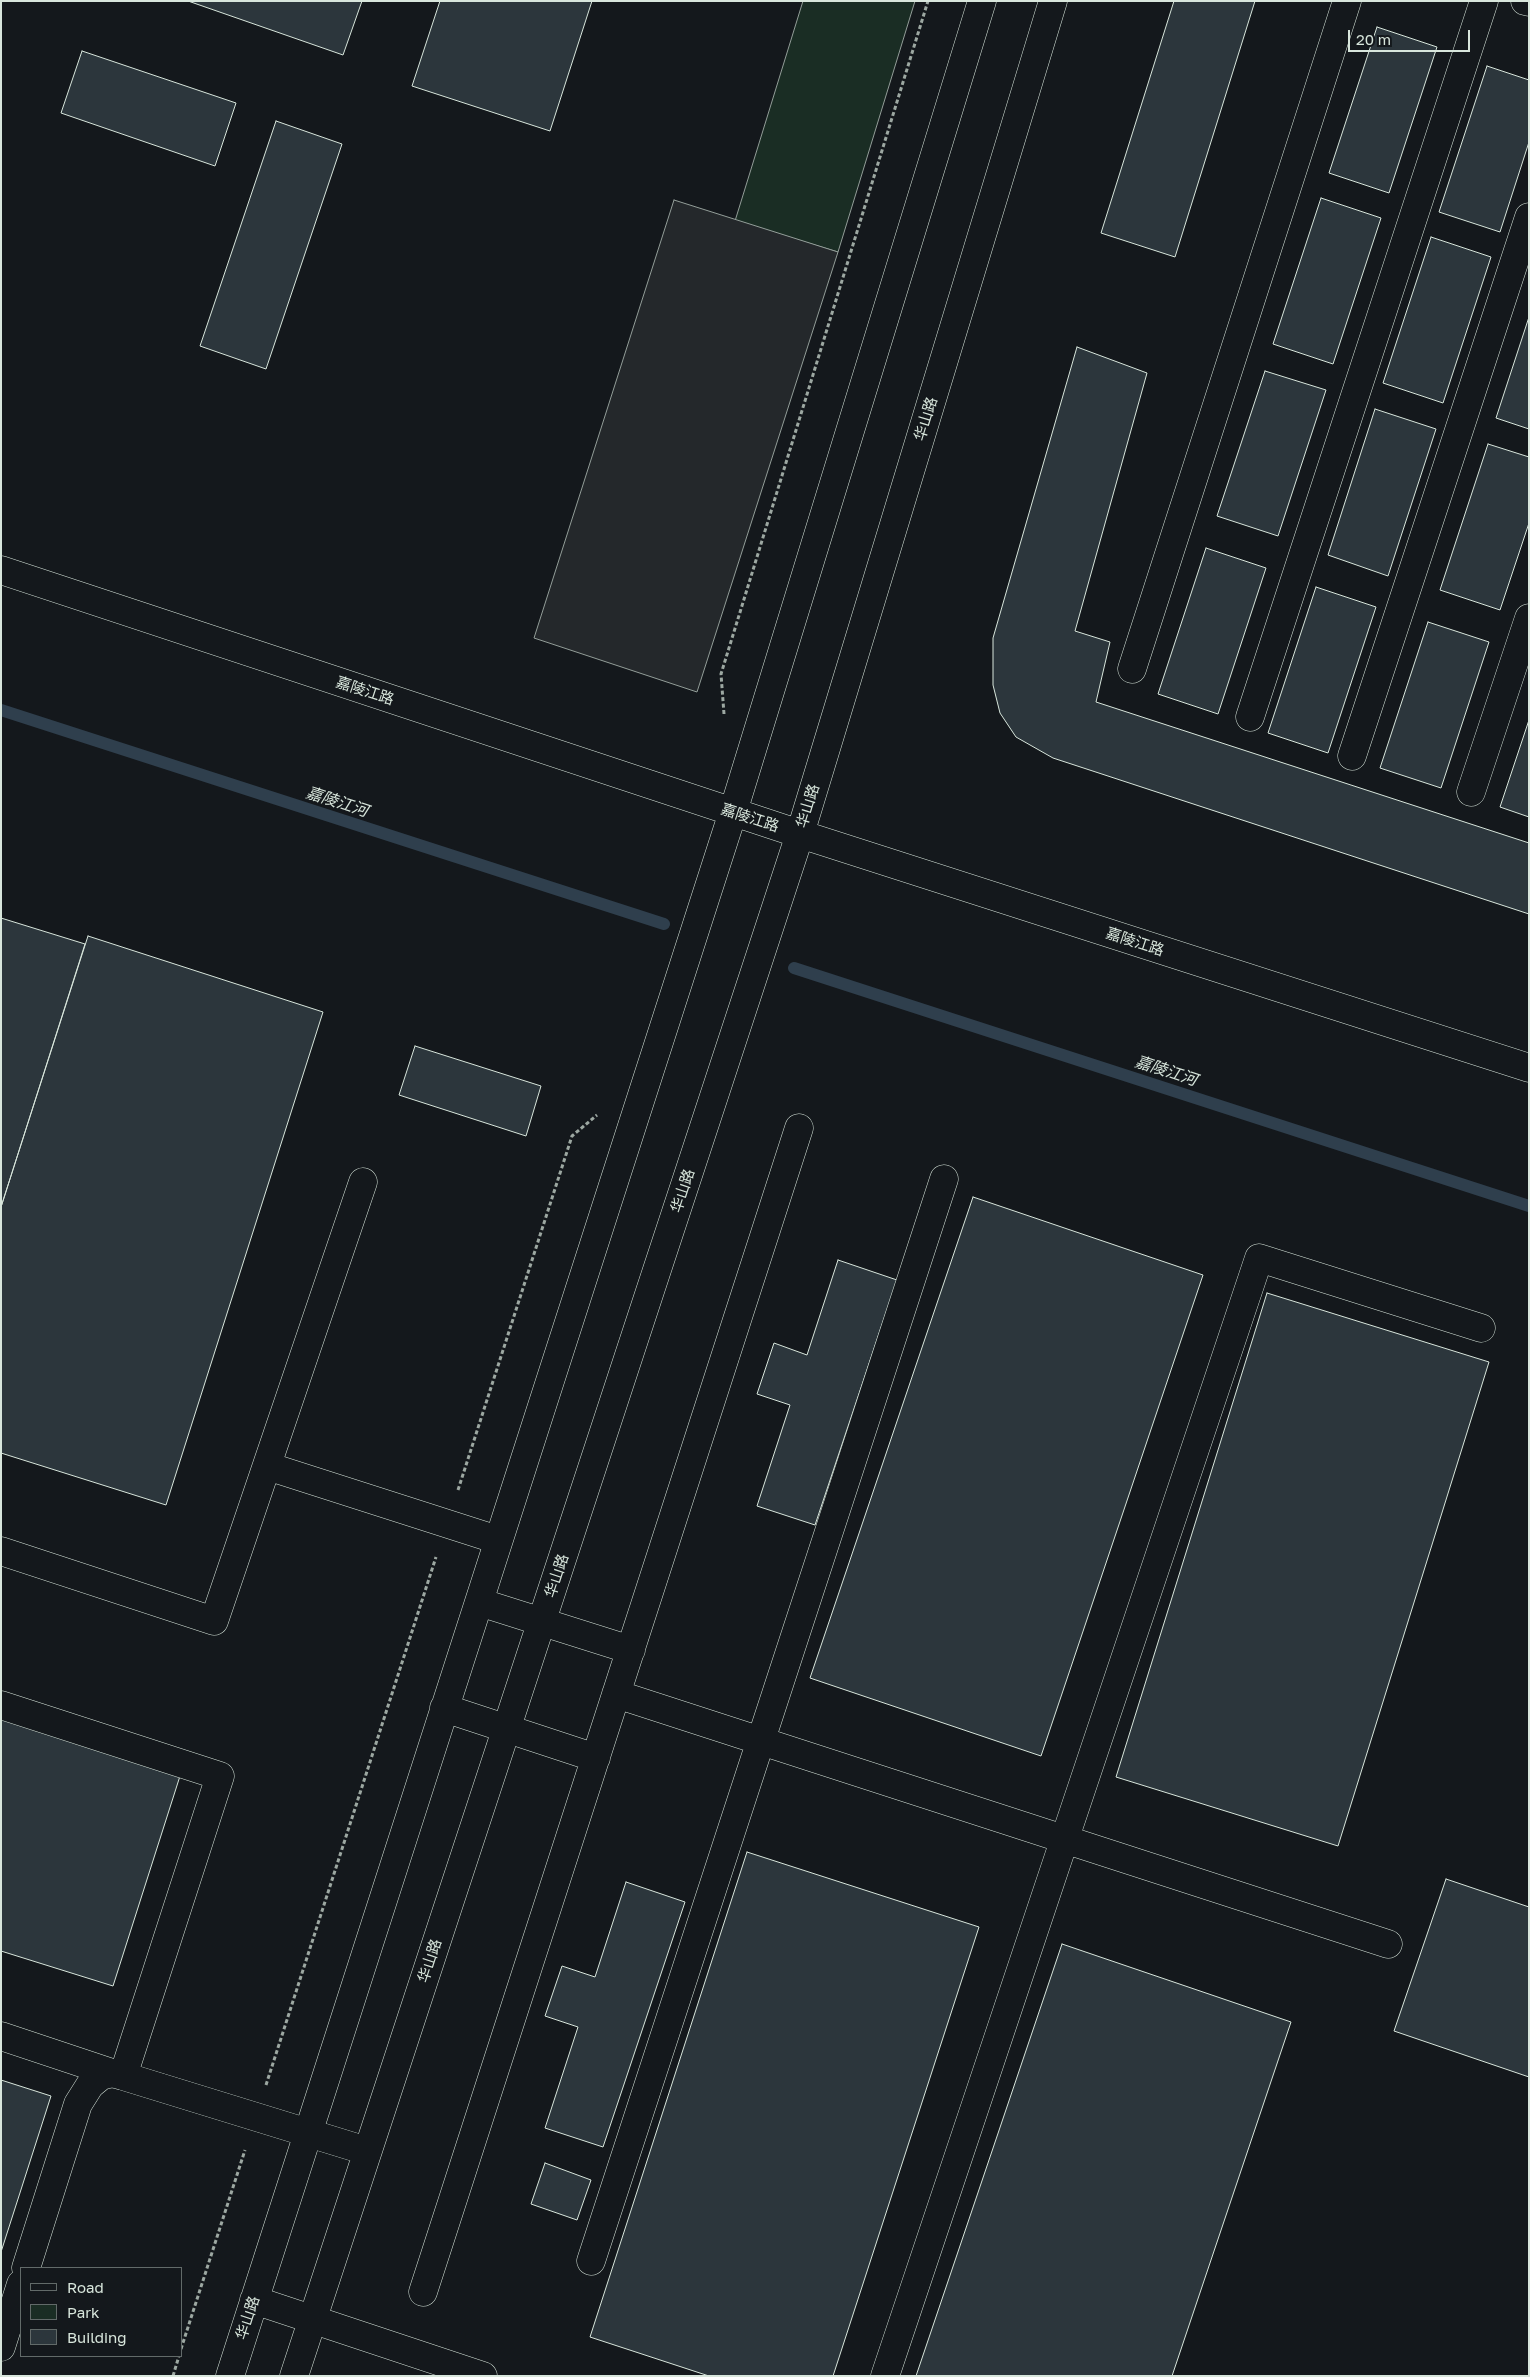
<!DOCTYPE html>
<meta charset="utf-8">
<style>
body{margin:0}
#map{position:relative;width:1530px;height:2377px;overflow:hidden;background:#14181c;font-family:"Golos Text",sans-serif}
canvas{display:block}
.frame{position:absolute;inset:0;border:2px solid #d8e6dc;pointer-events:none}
.legend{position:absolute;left:20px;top:2267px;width:162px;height:90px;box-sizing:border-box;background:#14181c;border:1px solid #626a69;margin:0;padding:6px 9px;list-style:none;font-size:15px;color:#d8e6dc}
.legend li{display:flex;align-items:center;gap:10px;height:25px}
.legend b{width:25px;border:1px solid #626a69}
.scale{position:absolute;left:1348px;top:30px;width:122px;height:22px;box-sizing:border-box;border:2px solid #d8e6dc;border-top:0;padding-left:6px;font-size:15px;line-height:18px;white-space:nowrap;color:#d8e6dc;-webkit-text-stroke:4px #14181c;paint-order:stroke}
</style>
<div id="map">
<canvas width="1530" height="2377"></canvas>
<div class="frame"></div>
<ul class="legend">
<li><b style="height:6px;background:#14181c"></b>Road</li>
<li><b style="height:14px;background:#1a2d24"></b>Park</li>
<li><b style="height:14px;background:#2c363c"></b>Building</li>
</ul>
<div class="scale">20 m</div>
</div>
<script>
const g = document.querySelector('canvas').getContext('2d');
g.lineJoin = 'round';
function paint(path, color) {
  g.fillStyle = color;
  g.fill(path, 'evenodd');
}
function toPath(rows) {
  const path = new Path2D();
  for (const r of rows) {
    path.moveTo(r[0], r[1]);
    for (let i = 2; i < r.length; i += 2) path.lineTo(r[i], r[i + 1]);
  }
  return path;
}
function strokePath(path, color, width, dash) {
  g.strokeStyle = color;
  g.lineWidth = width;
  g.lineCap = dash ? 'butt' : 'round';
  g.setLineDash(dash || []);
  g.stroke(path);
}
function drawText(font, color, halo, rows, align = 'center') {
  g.font = font + ' "Golos Text","Noto Sans SC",sans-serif';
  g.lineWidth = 4;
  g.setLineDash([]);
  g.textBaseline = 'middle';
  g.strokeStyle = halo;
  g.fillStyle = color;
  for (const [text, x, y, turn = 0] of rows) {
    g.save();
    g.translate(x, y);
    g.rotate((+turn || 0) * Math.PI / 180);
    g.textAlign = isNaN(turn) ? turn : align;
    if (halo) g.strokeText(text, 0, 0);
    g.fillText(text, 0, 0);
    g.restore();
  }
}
const green = toPath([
 [803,1,915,1,838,252,735,221,803,1]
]);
paint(green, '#1a2d24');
strokePath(green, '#939e99', 1);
const parking = toPath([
 [674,200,838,252,697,692,534,638,674,200]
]);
paint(parking, '#24282b');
strokePath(parking, '#939e99', 1);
strokePath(toPath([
 [1,710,664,924],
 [794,968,1529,1206]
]), '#2f3f4d', 12);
const building = toPath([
 [188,1,362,1,343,55,188,1],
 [440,1,592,1,550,131,412,86,440,1],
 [1174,1,1255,1,1175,257,1101,233,1174,1],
 [1377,27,1437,47,1389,193,1329,173,1377,27],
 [82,51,236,103,215,166,61,113,82,51],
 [1487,66,1529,80,1529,142,1500,232,1439,212,1487,66],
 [276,121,342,144,266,369,200,346,276,121],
 [1321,198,1381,218,1333,364,1273,344,1321,198],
 [1431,237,1491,257,1443,403,1383,383,1431,237],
 [1529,317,1529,429,1496,418,1529,317],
 [1077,347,1147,373,1075,631,1110,642,1096,702,1529,843,1529,914,1053,758,1016,737,1000,713,993,685,993,638,1077,347],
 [1265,371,1326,390,1278,536,1217,516,1265,371],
 [1375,409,1436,429,1388,576,1328,555,1375,409],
 [1488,444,1529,457,1529,523,1500,610,1440,590,1488,444],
 [1206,548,1266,568,1218,714,1158,694,1206,548],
 [1316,587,1376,607,1328,753,1268,733,1316,587],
 [1428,622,1489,642,1441,788,1380,768,1428,622],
 [1529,720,1529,817,1500,807,1529,720],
 [1,918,85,944,1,1207,1,918],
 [88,936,323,1012,166,1505,1,1453,1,1207,88,936],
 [415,1046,541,1086,526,1136,399,1095,415,1046],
 [973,1197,1203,1275,1041,1756,810,1678,973,1197],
 [838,1260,897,1280,815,1525,757,1506,790,1405,757,1394,774,1343,807,1355,838,1260],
 [1267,1293,1489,1362,1338,1846,1116,1777,1267,1293],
 [1,1719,180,1776,113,1986,1,1951,1,1719],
 [747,1852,979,1927,833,2376,709,2376,590,2337,747,1852],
 [1446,1879,1529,1907,1529,2077,1394,2031,1446,1879],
 [626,1882,685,1902,603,2147,545,2128,578,2027,545,2016,562,1966,595,1977,626,1882],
 [1062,1944,1291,2022,1172,2376,916,2376,1062,1944],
 [1,2080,51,2096,1,2252,1,2080],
 [545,2163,591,2180,577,2220,531,2204,545,2163]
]);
paint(building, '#2c363c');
strokePath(building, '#d8e6dc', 1);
const minor = toPath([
 [1525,1,1529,2],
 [1,570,800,834,1529,1068],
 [1132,669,1347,1],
 [1250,717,1484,1],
 [1352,756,1529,217],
 [1471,792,1529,618],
 [267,1466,498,1540],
 [1,1551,214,1621,363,1182],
 [479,1602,631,1650],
 [616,1694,1388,1944],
 [1,1705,220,1776,123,2076],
 [444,1708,596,1758],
 [1,2036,112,2073],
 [591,2261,944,1179],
 [26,2268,78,2104,90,2085,101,2076,112,2073,123,2076,367,2151],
 [423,2292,799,1128],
 [254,2300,483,2376],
 [1,2347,21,2284],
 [230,2376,733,812,982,1],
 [294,2376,800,834,1053,1],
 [885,2376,1259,1258,1481,1328]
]);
strokePath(minor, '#d8e6dc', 29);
strokePath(toPath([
 [724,714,721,674,928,1],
 [458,1490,572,1136,597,1115],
 [266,2085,436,1557],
 [181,2349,245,2150],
 [173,2376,179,2356]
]), '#9da8a2', 3, [4, 2.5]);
strokePath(minor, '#14181c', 28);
drawText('15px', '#d8e6dc', '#14181c', [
 ["华山路",926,419,-73],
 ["嘉陵江路",365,691,18],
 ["华山路",808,806,-73],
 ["嘉陵江路",750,818,18],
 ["嘉陵江路",1135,942,18],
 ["华山路",683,1191,-72],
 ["华山路",557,1576,-72],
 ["华山路",430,1961,-72],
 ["华山路",248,2318,-72]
]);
drawText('italic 16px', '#d8e6dc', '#14181c', [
 ["嘉陵江河",337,802,18],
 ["嘉陵江河",1166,1071,18]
]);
</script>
